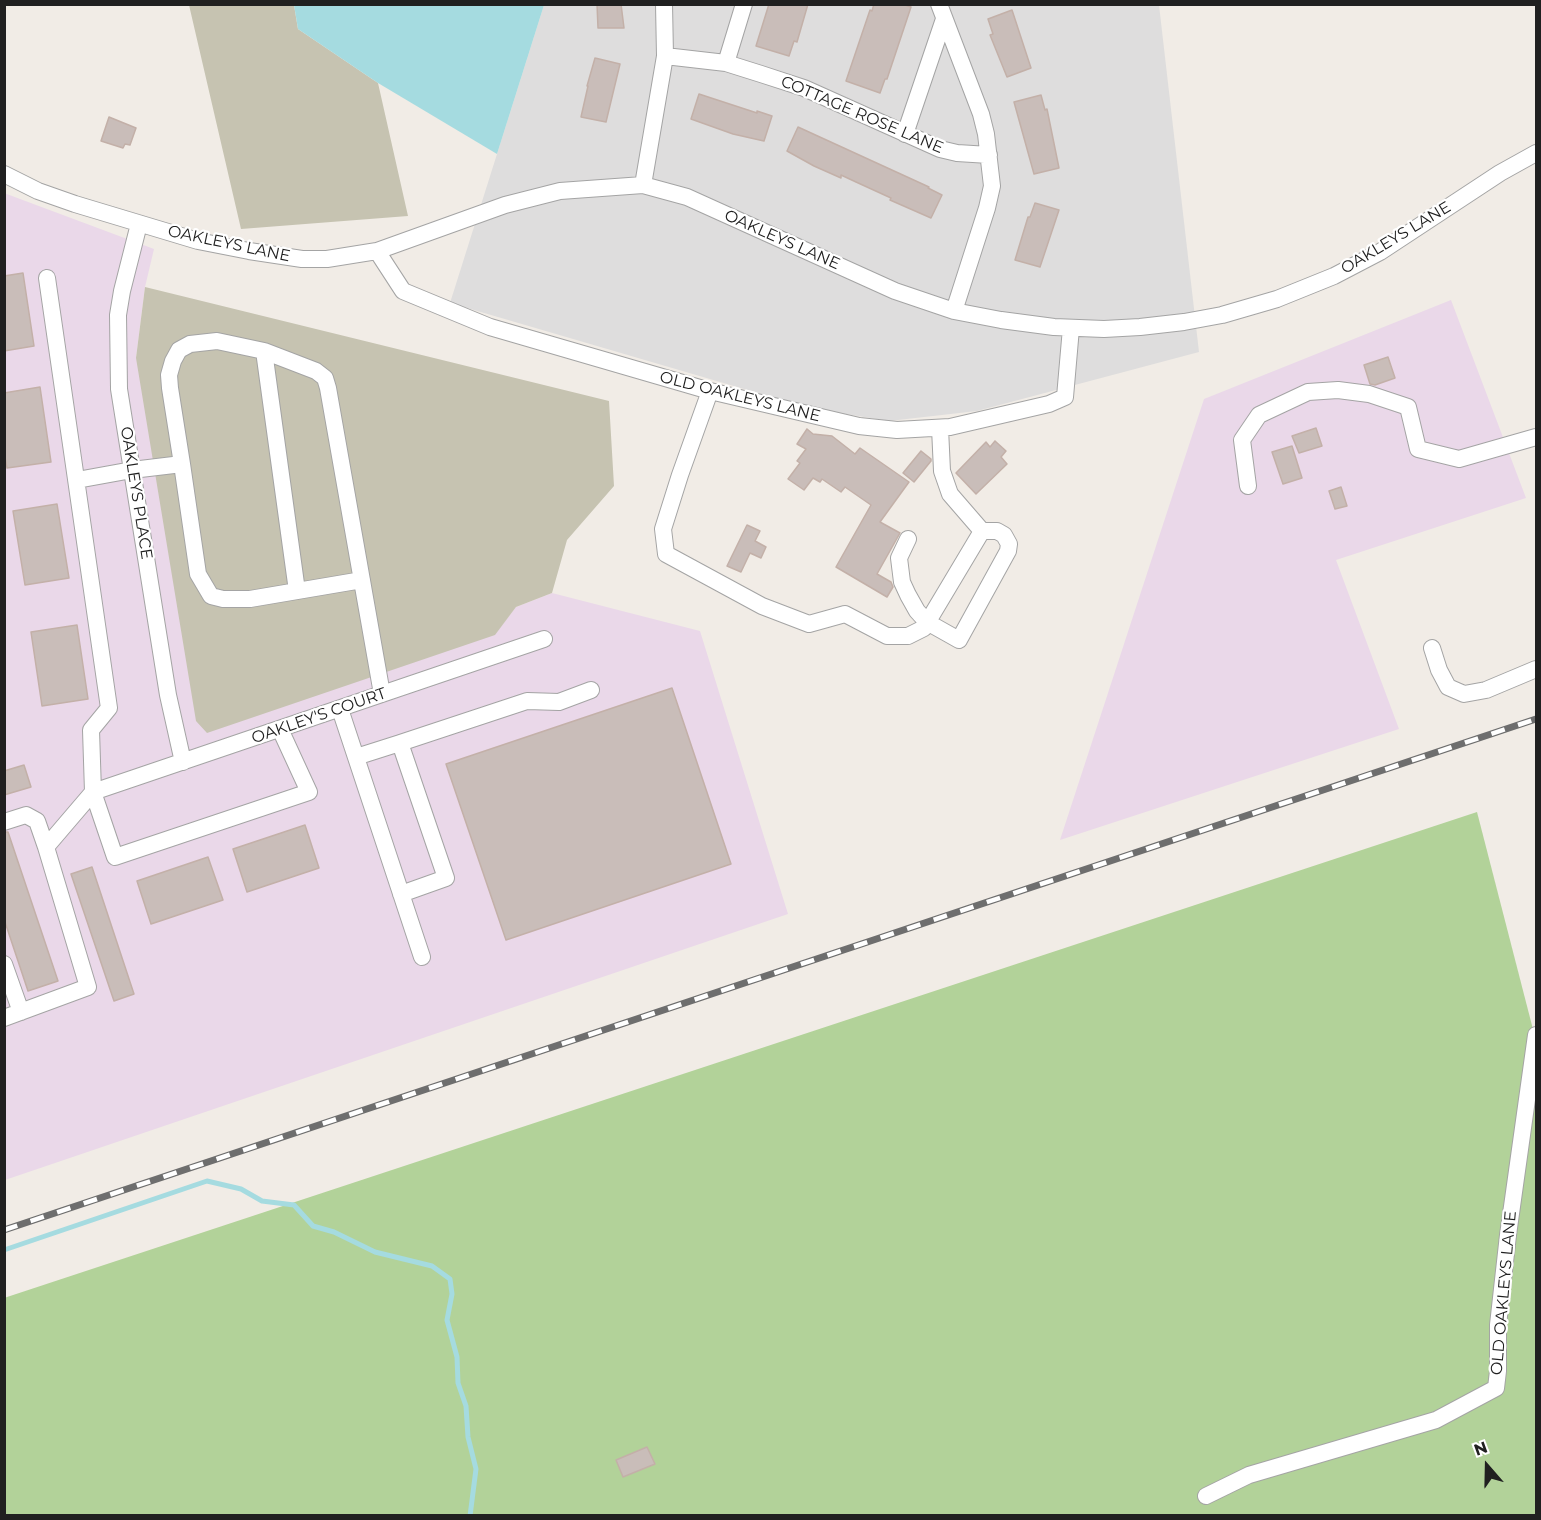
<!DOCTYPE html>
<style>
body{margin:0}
#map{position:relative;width:1541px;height:1520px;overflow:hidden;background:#f1ece6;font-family:Montserrat,sans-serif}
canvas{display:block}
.frame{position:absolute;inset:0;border:6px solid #202020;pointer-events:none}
.north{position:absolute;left:1457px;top:1436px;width:60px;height:60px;-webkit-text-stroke:4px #fff;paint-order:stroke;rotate:340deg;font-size:16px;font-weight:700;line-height:24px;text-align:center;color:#202020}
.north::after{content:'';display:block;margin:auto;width:21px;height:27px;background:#202020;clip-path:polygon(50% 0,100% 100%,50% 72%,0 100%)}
</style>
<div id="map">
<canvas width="1541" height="1520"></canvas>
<div class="frame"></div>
<div class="north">N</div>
</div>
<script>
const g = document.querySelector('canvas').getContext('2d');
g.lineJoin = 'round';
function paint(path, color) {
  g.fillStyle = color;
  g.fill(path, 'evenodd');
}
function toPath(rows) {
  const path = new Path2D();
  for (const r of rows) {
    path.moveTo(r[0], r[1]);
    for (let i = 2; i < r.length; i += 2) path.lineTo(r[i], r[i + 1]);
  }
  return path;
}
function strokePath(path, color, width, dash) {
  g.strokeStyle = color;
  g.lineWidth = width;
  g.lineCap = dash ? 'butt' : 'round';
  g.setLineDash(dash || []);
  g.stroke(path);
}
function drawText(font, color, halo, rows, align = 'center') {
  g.font = font + ' Montserrat,sans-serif';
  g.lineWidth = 4.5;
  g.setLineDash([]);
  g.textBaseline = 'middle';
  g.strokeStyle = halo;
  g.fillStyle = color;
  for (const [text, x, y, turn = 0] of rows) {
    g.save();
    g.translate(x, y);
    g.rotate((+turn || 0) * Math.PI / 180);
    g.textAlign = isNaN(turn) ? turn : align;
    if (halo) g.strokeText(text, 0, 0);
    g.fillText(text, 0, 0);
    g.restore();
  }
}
paint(toPath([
 [544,5,1159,5,1199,352,977,411,889,421,809,408,450,303]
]), '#dedddd');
paint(toPath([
 [4,193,154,249,145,287,136,358,494,635,516,607,552,593,700,631,788,914,5,1180],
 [1451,300,1526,498,1336,560,1399,729,1060,840,1204,399]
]), '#ead8e9');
paint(toPath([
 [189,5,294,5,298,29,378,83,408,216,241,229],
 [145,287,609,401,614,486,567,540,552,593,516,607,495,635,207,733,196,721,136,358]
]), '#c6c3b1');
paint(toPath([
 [1477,812,1536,1041,1536,1515,5,1515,4,1298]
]), '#b2d299');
paint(toPath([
 [294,5,544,5,497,154,378,83,298,29]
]), '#a5dbe0');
strokePath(toPath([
 [4,1250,207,1181,241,1189,262,1201,294,1205,313,1226,334,1232,375,1252,432,1266,450,1279,452,1294,447,1320,457,1357,458,1383,466,1406,468,1437,476,1469,470,1516]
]), '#a5dbe0', 5);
const building = toPath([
 [597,4,621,4,624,28,598,28,597,4],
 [769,4,808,4,797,42,794,41,789,56,756,46,769,4],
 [874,4,902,4,911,7,887,79,885,79,880,93,846,81,870,10,872,11,874,4],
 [1012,10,1031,68,1007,77,990,35,993,34,988,19,1012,10],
 [595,58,620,64,606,122,581,117,588,86,587,86,595,58],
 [699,94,757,113,757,111,772,116,764,141,733,134,691,119,699,94],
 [1041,95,1045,110,1047,109,1059,168,1034,174,1014,102,1041,95],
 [109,117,136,128,130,145,125,144,123,148,101,141,109,117],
 [798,127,929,187,928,188,942,195,931,218,890,200,891,198,856,182,841,175,841,178,814,166,787,151,798,127],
 [1035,203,1059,210,1040,267,1015,260,1028,217,1030,217,1035,203],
 [23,273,34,346,4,351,4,276,23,273],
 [1388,357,1395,378,1375,385,1370,384,1364,365,1388,357],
 [40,387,51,462,7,468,4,452,4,393,40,387],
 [1316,428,1322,446,1299,453,1292,436,1316,428],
 [807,429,813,434,832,436,855,454,860,448,909,482,880,522,900,533,877,574,891,582,893,587,887,597,836,567,871,505,845,487,841,492,822,479,820,482,813,478,804,490,788,479,800,463,797,461,806,449,797,444,807,429],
 [995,441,1006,451,1001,457,1007,464,976,494,956,473,986,442,990,447,995,441],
 [1292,446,1302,478,1283,484,1272,452,1292,446],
 [921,451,931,459,931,461,914,482,903,473,921,451],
 [1341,487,1347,506,1335,509,1329,491,1341,487],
 [57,504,69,578,25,585,13,511,57,504],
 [747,525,760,531,755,541,766,547,761,558,750,553,741,572,727,566,747,525],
 [77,625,88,699,42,706,31,632,77,625],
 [672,688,731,864,506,940,446,764,672,688],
 [24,765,31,787,4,795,4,771,24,765],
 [305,825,319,868,247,892,233,849,305,825],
 [4,832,8,832,58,981,28,991,4,919,4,832],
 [208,857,223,900,151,924,137,881,208,857],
 [92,867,134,994,114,1001,71,874,92,867],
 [647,1447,655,1464,623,1477,616,1460,647,1447]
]);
paint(building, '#c9bdb9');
strokePath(building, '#c3b0a8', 1.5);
const minor = toPath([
 [939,4,981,114,986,134,992,186,987,208,954,311],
 [665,56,726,63,761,74,804,88,940,149,957,153,989,155],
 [726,63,744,4],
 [905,134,944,19],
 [4,174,38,191,75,204,198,241,249,251,302,259,327,259,377,251,505,205,560,191,643,185,687,197,895,291,954,311,1001,320,1054,327,1104,329,1140,327,1184,322,1222,315,1277,299,1334,276,1380,252,1500,173,1536,153],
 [643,185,665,56,664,4],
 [139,224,122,291,118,315,119,389,168,695,183,762],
 [377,251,403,291,490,327,710,391,859,426,897,430,950,427,1049,404,1065,397,1071,328],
 [47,278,109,708,91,730,93,792,115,857,309,792,280,729],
 [264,351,297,591],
 [710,391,680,475,663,529,666,554,762,606,809,624,845,614,887,636,908,636,924,628,982,531],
 [182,464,198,574,211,596,223,599,250,599,362,580],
 [77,480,132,470,182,464,170,388,169,375,173,361,179,350,190,344,217,341,264,351,316,371,325,378,328,388,382,694],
 [1248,486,1242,440,1259,415,1308,392,1338,390,1369,394,1408,407,1418,449,1459,459,1536,437],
 [908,539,899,558,902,582,908,595,917,611,927,622,959,640,1008,551,1009,544,1004,535,997,531,982,531,950,494,942,471,940,428],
 [1432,648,1439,670,1448,687,1464,694,1486,690,1536,669],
 [340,709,422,957],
 [356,757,400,743],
 [93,792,544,639],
 [4,822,26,815,37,821,46,847],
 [401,894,446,878,400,743,527,701,559,702,591,690],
 [4,964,21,1012],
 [4,1018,88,987,46,847,93,792],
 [1206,1496,1249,1475,1436,1420,1496,1388,1498,1371,1498,1325,1508,1235,1536,1035]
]);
strokePath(minor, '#a4a4a4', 18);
strokePath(minor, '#fff', 16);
const rail = toPath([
 [4,1230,1536,719]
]);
strokePath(rail, '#6e6e6e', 7);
strokePath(rail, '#fff', 4.5, [14]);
drawText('16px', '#202020', '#fff', [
 ["COTTAGE ROSE LANE",862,115,23],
 ["OAKLEYS LANE",1396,238,-31],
 ["OAKLEYS LANE",782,240,24],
 ["OAKLEYS LANE",229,244,12],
 ["OLD OAKLEYS LANE",740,397,14],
 ["OAKLEYS PLACE",136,493,81],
 ["OAKLEY'S COURT",319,716,-19],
 ["OLD OAKLEYS LANE",1504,1293,-85]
]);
</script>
